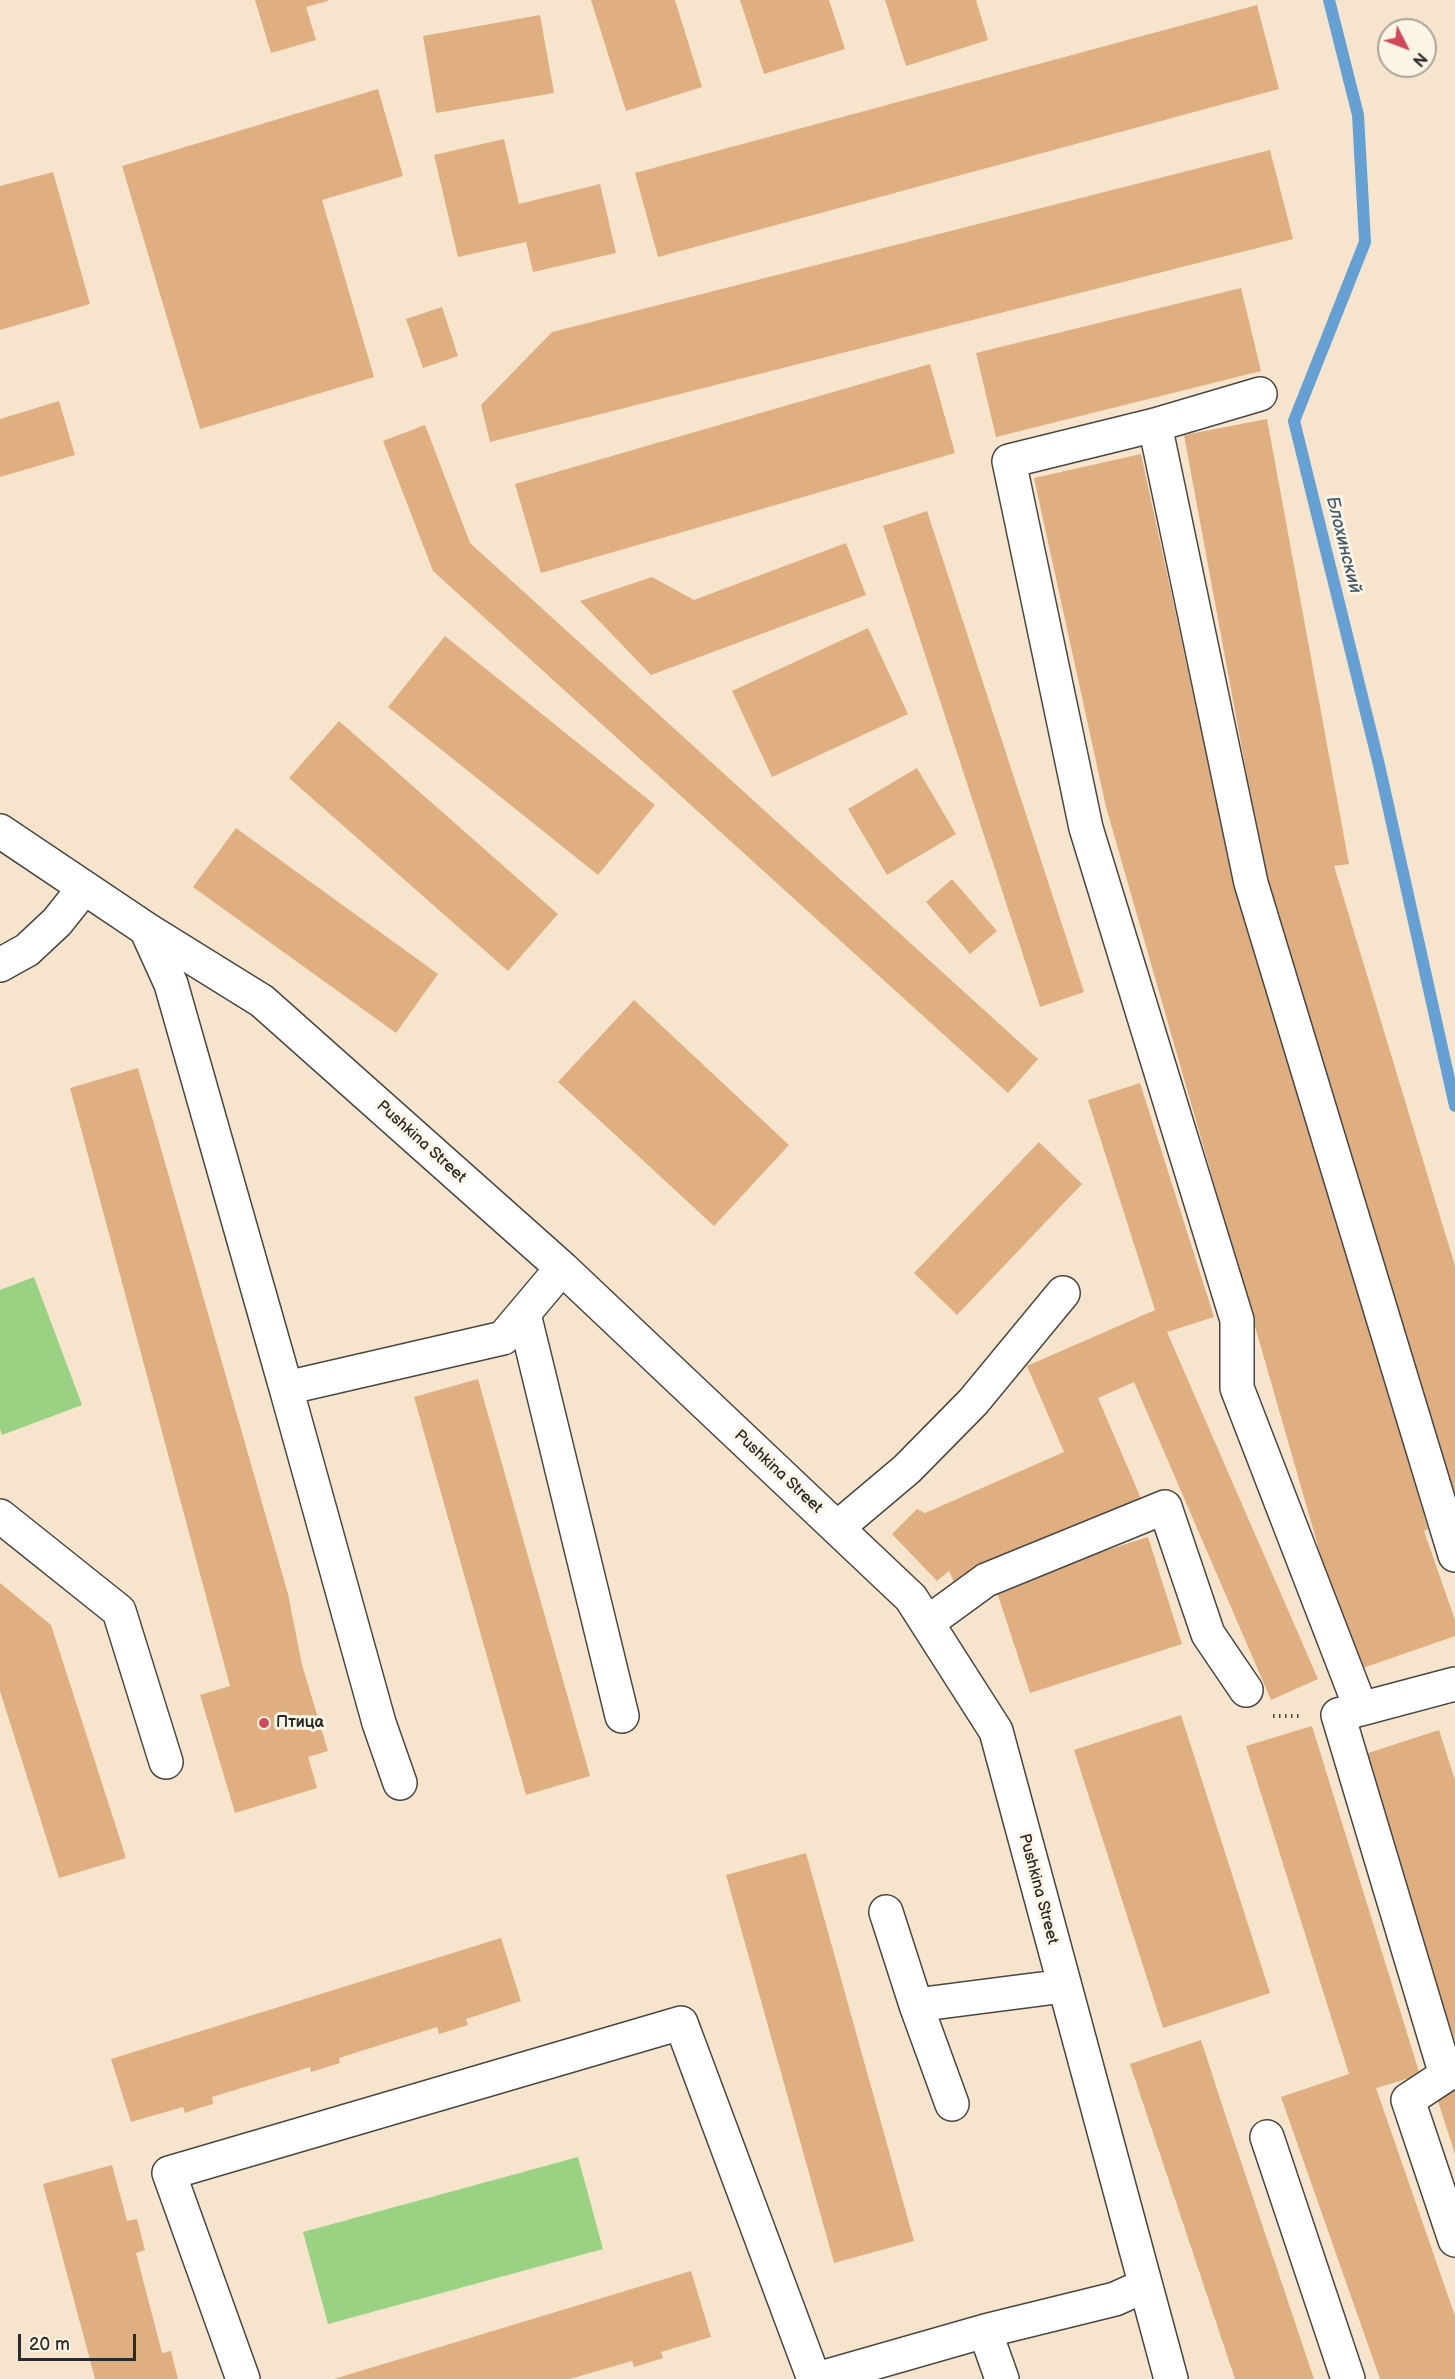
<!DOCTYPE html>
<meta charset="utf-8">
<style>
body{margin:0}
#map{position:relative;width:1455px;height:2379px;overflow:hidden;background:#f7e4cc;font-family:"Balsamiq Sans",sans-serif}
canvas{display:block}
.north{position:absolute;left:1377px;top:18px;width:60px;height:60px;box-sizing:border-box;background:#fcf5e5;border:2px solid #a8a49b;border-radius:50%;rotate:132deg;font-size:16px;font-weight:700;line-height:24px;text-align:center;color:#2b2b2b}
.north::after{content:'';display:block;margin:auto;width:21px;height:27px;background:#d1495b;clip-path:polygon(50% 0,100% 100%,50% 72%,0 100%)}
.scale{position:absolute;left:18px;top:2334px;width:118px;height:27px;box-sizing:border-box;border:3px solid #2b2b2b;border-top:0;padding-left:8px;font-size:18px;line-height:21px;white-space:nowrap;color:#2b2b2b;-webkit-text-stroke:4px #fcf5e5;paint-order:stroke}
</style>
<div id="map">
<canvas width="1455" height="2379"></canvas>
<div class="north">N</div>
<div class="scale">20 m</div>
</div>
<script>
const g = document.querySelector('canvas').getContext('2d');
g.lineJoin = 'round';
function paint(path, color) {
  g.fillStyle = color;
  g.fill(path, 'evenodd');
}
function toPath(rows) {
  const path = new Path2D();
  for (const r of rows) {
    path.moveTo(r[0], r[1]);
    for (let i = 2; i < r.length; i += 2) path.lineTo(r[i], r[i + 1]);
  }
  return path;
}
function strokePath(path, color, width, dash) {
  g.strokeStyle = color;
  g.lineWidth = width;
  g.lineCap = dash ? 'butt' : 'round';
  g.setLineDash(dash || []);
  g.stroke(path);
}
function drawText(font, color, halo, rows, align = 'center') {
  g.font = font + ' "Balsamiq Sans",sans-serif';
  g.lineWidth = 6;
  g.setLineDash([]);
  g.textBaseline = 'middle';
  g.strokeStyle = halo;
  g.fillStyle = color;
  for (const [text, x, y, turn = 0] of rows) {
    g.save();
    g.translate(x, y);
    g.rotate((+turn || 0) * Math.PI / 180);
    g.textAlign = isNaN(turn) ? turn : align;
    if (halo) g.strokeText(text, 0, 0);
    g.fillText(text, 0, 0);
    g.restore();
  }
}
paint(toPath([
 [34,1277,82,1405,2,1435,0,1429,0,1290],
 [578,2157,603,2249,328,2324,303,2232]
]), '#9ad284');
strokePath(toPath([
 [1329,0,1358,115,1365,242,1294,421,1379,765,1455,1106]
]), '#65a0d5', 12);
paint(toPath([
 [255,0,328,0,328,1,306,7,316,40,271,53],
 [591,0,675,0,702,87,626,111],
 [740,0,829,0,845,49,764,74],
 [885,0,976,0,988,40,906,66],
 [1257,5,1279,89,658,257,635,173],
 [540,15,554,93,436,113,423,36],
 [378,89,403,176,322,200,374,377,200,429,122,166],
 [504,139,519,204,600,184,616,253,533,272,526,242,458,257,434,155],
 [1270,150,1293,239,490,442,481,405,552,332],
 [53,172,90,304,0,330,0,186],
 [1241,288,1261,371,996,437,976,353],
 [442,307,458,356,423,368,406,319],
 [930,364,955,453,541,573,515,484],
 [59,401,75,455,0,477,0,419],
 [1267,419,1349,864,1334,866,1455,1266,1455,1500,1266,879,1184,435],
 [425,425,470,543,1038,1059,1008,1093,433,571,383,441],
 [1141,454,1211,776,1428,1529,1424,1531,1455,1620,1455,1636,1360,1669,1322,1560,1106,807,1034,478],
 [927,511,1084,992,1040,1007,883,526],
 [846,543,866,595,651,675,580,601,652,577,694,600],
 [868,628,908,714,772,777,732,691],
 [445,636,655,805,598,875,388,707],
 [339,721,558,914,508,971,289,778],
 [917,768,956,834,887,875,848,809],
 [236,828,438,974,396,1033,193,887],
 [952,879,997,931,970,954,926,902],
 [634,1000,789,1145,714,1226,558,1082],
 [138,1068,288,1594,302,1665,328,1751,308,1757,317,1788,235,1813,200,1695,230,1686,70,1088],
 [1140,1083,1214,1317,1167,1332,1318,1679,1271,1700,1134,1382,1098,1398,1142,1501,954,1582,949,1571,937,1581,892,1534,917,1509,925,1513,1064,1452,1027,1366,1155,1310,1088,1100],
 [1039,1142,1082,1184,957,1315,914,1273],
 [478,1379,590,1776,526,1795,414,1397],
 [1148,1537,1182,1644,1030,1693,995,1586],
 [0,1583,51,1625,126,1858,59,1878,0,1691],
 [1181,1715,1270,1993,1163,2028,1074,1750],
 [1312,1726,1420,2075,1376,2088,1455,2316,1455,2379,1380,2379,1281,2097,1349,2074,1246,1746],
 [1439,1730,1455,1780,1455,2041,1362,1755],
 [806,1853,914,2241,834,2263,726,1875],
 [501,1938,521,2001,466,2019,468,2025,439,2034,437,2027,339,2058,340,2063,311,2072,310,2067,212,2097,213,2104,199,2108,185,2113,183,2107,131,2122,111,2059],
 [1201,2040,1227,2120,1314,2379,1235,2379,1130,2064],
 [1455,2089,1455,2154,1436,2095],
 [112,2165,127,2221,137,2219,145,2250,136,2253,162,2353,171,2351,178,2379,95,2379,43,2184],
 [691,2271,711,2337,661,2352,663,2358,634,2367,632,2361,570,2379,334,2379]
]), '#e0af81');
const minor = toPath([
 [1260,394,1155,425,1009,461,1086,828,1237,1320,1237,1388,1361,1709],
 [1155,425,1251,883,1455,1555],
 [0,831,146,929,262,1001,562,1268,911,1598,996,1731,1171,2379],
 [146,929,171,984,286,1388,503,1338,562,1268],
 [0,965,27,950,57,922,84,888],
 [524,1314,622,1716],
 [286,1388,379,1723,400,1783],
 [0,1516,119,1611,166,1762],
 [837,1528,907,1469,973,1402,1063,1293],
 [927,1623,986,1580,1165,1507,1208,1634,1246,1690],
 [1455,1684,1338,1715,1446,2075,1408,2100,1455,2240],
 [886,1912,916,2005],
 [952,2104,916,2005,1064,1986],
 [1267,2137,1348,2379],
 [985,2331,1002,2379],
 [243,2379,169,2173,681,2023,814,2379],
 [817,2379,985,2331,1115,2299,1144,2286]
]);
strokePath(minor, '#4a4743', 36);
strokePath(toPath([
 [1273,1716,1302,1716]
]), '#4a4743', 4, [1.5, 4.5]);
strokePath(minor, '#fff', 33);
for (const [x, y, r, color] of [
 [264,1723,6,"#d1495b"]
]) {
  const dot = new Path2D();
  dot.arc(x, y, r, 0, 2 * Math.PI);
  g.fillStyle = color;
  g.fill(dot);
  strokePath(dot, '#fcf5e5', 2);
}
drawText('16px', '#2b2b2b', '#fcf5e5', [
 ["Pushkina Street",421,1142,42],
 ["Pushkina Street",778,1472,43],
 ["Pushkina Street",1038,1889,75]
]);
drawText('bold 16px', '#2b2b2b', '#fcf5e5', [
 ["Птица",276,1723]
], 'left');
drawText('italic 18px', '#425a6f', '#fcf5e5', [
 ["Блохинский",1343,545,76]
]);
</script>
